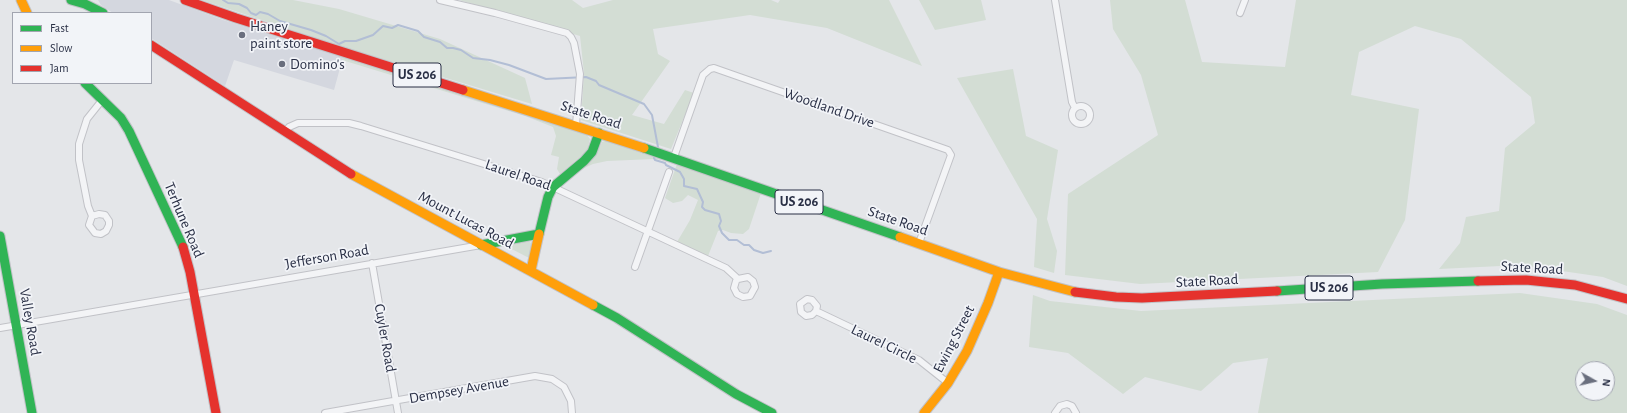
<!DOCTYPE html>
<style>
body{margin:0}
#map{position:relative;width:1627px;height:413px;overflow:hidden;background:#e4e6e9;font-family:"Alegreya Sans",sans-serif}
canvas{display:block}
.legend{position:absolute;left:12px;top:12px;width:140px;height:72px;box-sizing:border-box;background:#f2f4f8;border:1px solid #a2a5b0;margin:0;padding:5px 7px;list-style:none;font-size:12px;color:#292f45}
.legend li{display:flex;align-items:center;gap:8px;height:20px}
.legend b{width:20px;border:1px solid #a2a5b0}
.north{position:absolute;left:1575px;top:361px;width:40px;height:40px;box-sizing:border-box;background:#f2f4f8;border:1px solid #a2a5b0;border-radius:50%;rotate:98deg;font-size:11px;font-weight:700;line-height:16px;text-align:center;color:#292f45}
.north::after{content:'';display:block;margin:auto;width:14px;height:18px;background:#6a6f7e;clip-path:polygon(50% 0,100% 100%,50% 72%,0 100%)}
</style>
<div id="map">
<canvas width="1627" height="413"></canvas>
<ul class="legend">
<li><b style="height:5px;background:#30b455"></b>Fast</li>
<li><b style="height:5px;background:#ff9f0a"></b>Slow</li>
<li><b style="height:5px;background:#e5322d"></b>Jam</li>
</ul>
<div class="north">N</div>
</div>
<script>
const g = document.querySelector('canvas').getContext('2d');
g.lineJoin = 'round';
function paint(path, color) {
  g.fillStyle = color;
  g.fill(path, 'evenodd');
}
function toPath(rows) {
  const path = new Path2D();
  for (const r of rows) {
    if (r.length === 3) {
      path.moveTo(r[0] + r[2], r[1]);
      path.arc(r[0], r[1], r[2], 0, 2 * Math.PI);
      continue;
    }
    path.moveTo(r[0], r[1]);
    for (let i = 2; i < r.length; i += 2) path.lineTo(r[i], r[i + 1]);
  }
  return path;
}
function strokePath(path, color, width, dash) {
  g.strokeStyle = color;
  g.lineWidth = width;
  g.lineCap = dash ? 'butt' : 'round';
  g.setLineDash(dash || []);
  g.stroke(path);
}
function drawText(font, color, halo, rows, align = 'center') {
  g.font = font + ' "Alegreya Sans",sans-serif';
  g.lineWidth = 3.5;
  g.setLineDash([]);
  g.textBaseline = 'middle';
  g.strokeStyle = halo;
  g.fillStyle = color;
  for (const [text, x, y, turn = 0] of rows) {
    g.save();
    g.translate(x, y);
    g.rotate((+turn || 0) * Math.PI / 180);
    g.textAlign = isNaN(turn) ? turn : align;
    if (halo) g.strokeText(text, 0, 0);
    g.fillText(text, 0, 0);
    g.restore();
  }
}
paint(toPath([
 [98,0,169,0,223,20,343,57,334,90,234,60,225,86,151,38,151,13,113,13,101,5]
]), '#d4d7df');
paint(toPath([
 [202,0,293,0,339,9,440,39,525,78,532,104,340,46],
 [459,0,572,0,583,8,613,0,771,0,778,3,780,0,889,0,922,66,827,28,750,15,653,29,658,54,670,61,632,115,664,124,685,90,694,93,671,149,581,120,584,73,580,36],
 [919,0,981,0,986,20,935,30],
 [1110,0,1185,0,1202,62,1285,67,1296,0,1627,0,1627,286,1603,277,1521,265,1439,269,1460,243,1466,217,1499,211,1505,148,1535,123,1531,97,1461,39,1415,26,1359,52,1351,95,1419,109,1405,220,1378,272,1140,284,1065,275,1068,194,1158,135,1141,75,1113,29],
 [343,57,586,134,590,139,587,151,560,174,557,169,559,157,551,155,556,136,553,127,525,116,342,60],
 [1013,69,1026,136,1058,150,1047,219,1057,251,1054,273,1034,267,1037,219,957,78],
 [605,141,608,141,662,160,654,159,607,161,593,164,582,169,596,155,602,142],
 [677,164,761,193,749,229,743,234,731,233,723,230,718,231,708,256,677,242,690,220,698,200,688,195,682,201,673,203,665,198],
 [527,241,530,242,532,245,529,258,504,245],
 [1520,293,1597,304,1627,315,1627,413,1258,413,1268,358,1233,363,1201,391,1145,377,1123,394,1068,353,1029,347,1033,295,1050,301,1141,311],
 [1583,369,1607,369,1607,393,1583,393]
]), '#d3ddd4');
strokePath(toPath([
 [223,0,228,3,239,4,247,8,251,13,256,15,260,12,268,14,280,21,311,30,326,36,339,44,345,41,356,41,373,35,383,26,392,28,398,25,418,31,424,37,440,42,447,48,453,48,461,50,473,58,490,60,509,65,546,79,586,77,596,81,599,85,644,104,652,115,658,147],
 [654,158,655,160,665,163,666,165,680,172,684,179,684,186,697,189,703,202,702,207,705,210,719,214,721,221,719,226,722,233,729,240,737,240,744,245,749,245,754,250,763,253,771,251]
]), '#b2bed5', 2);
const street = toPath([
 [440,0,495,13,567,33,571,37,574,43,580,74,576,125],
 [1055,0,1072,102,1075,108],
 [1240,13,1245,0],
 [1081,115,9],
 [284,132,289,127,298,123,349,123,361,126,542,182,726,268,738,279,736,281,734,288,737,294,743,297,750,296,755,287,753,281,748,277,738,279],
 [674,157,703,75,710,69,714,68,948,150,951,155,919,243],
 [92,216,99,214,105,215,109,221,109,225,106,231,101,234,95,233,89,225,92,216,88,206,79,160,79,144,87,119,103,99],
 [372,263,398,413],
 [635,267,669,172],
 [816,311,812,315,806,316,801,312,800,304,807,299,812,300,817,306,816,311,919,360,948,383],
 [0,328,481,245],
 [325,413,535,376,552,379,564,387,571,401,572,413],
 [1055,413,1060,406,1067,404,1072,406,1076,413]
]);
const fast = toPath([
 [71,0,85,4,103,13],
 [85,83,121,118,129,131,183,247],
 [644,148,900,237],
 [0,236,32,413],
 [481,245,539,234,548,197,553,187,584,161,592,152,599,133],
 [1277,291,1382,284,1478,281],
 [593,305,617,318,736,394,772,413]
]);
const slow = toPath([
 [21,0,27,13],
 [463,90,644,148],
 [351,174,593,305],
 [900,237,999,272,1075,292],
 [531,270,539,234],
 [924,413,948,383,967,351,988,303,999,272]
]);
const jam = toPath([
 [185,0,236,18,463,90],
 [151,45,351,174],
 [183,247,190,272,216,413],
 [1478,281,1526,280,1575,285,1627,299],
 [1075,292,1116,297,1142,298,1277,291]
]);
strokePath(street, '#c1c2c7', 8);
strokePath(fast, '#c1c2c7', 11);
strokePath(slow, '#c1c2c7', 11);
strokePath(jam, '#c1c2c7', 11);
strokePath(street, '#f3f4f6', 6);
strokePath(fast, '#30b455', 9);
strokePath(slow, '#ff9f0a', 9);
strokePath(jam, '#e5322d', 9);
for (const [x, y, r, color] of [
 [242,35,4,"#6a6f7e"],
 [282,64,4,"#6a6f7e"]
]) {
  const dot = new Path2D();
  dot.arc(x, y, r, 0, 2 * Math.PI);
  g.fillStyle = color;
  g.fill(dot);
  strokePath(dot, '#f2f4f8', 1.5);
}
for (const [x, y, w] of [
 [417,75,48],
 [799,202,48],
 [1329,288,48]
]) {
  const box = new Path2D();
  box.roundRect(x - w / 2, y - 12, w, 24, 3);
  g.fillStyle = '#f2f4f8';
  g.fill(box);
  strokePath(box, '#292f45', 1);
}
drawText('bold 14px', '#292f45', null, [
 ["US 206",417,75],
 ["US 206",799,202],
 ["US 206",1329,288]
]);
drawText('15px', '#292f45', '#f2f4f8', [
 ["Haney",250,26],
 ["paint store",250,43],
 ["Domino's",290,64]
], 'left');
drawText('15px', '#292f45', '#f2f4f8', [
 ["Woodland Drive",829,108,19],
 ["State Road",591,115,18],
 ["Laurel Road",518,175,19],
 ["Terhune Road",184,220,67],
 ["Mount Lucas Road",466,220,28],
 ["State Road",898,221,19],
 ["Jefferson Road",327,257,-10],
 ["State Road",1532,268,3],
 ["State Road",1207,281,-3],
 ["Valley Road",30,322,80],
 ["Cuyler Road",385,338,80],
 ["Ewing Street",954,339,-63],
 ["Laurel Circle",884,344,26],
 ["Dempsey Avenue",459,390,-10]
]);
</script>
